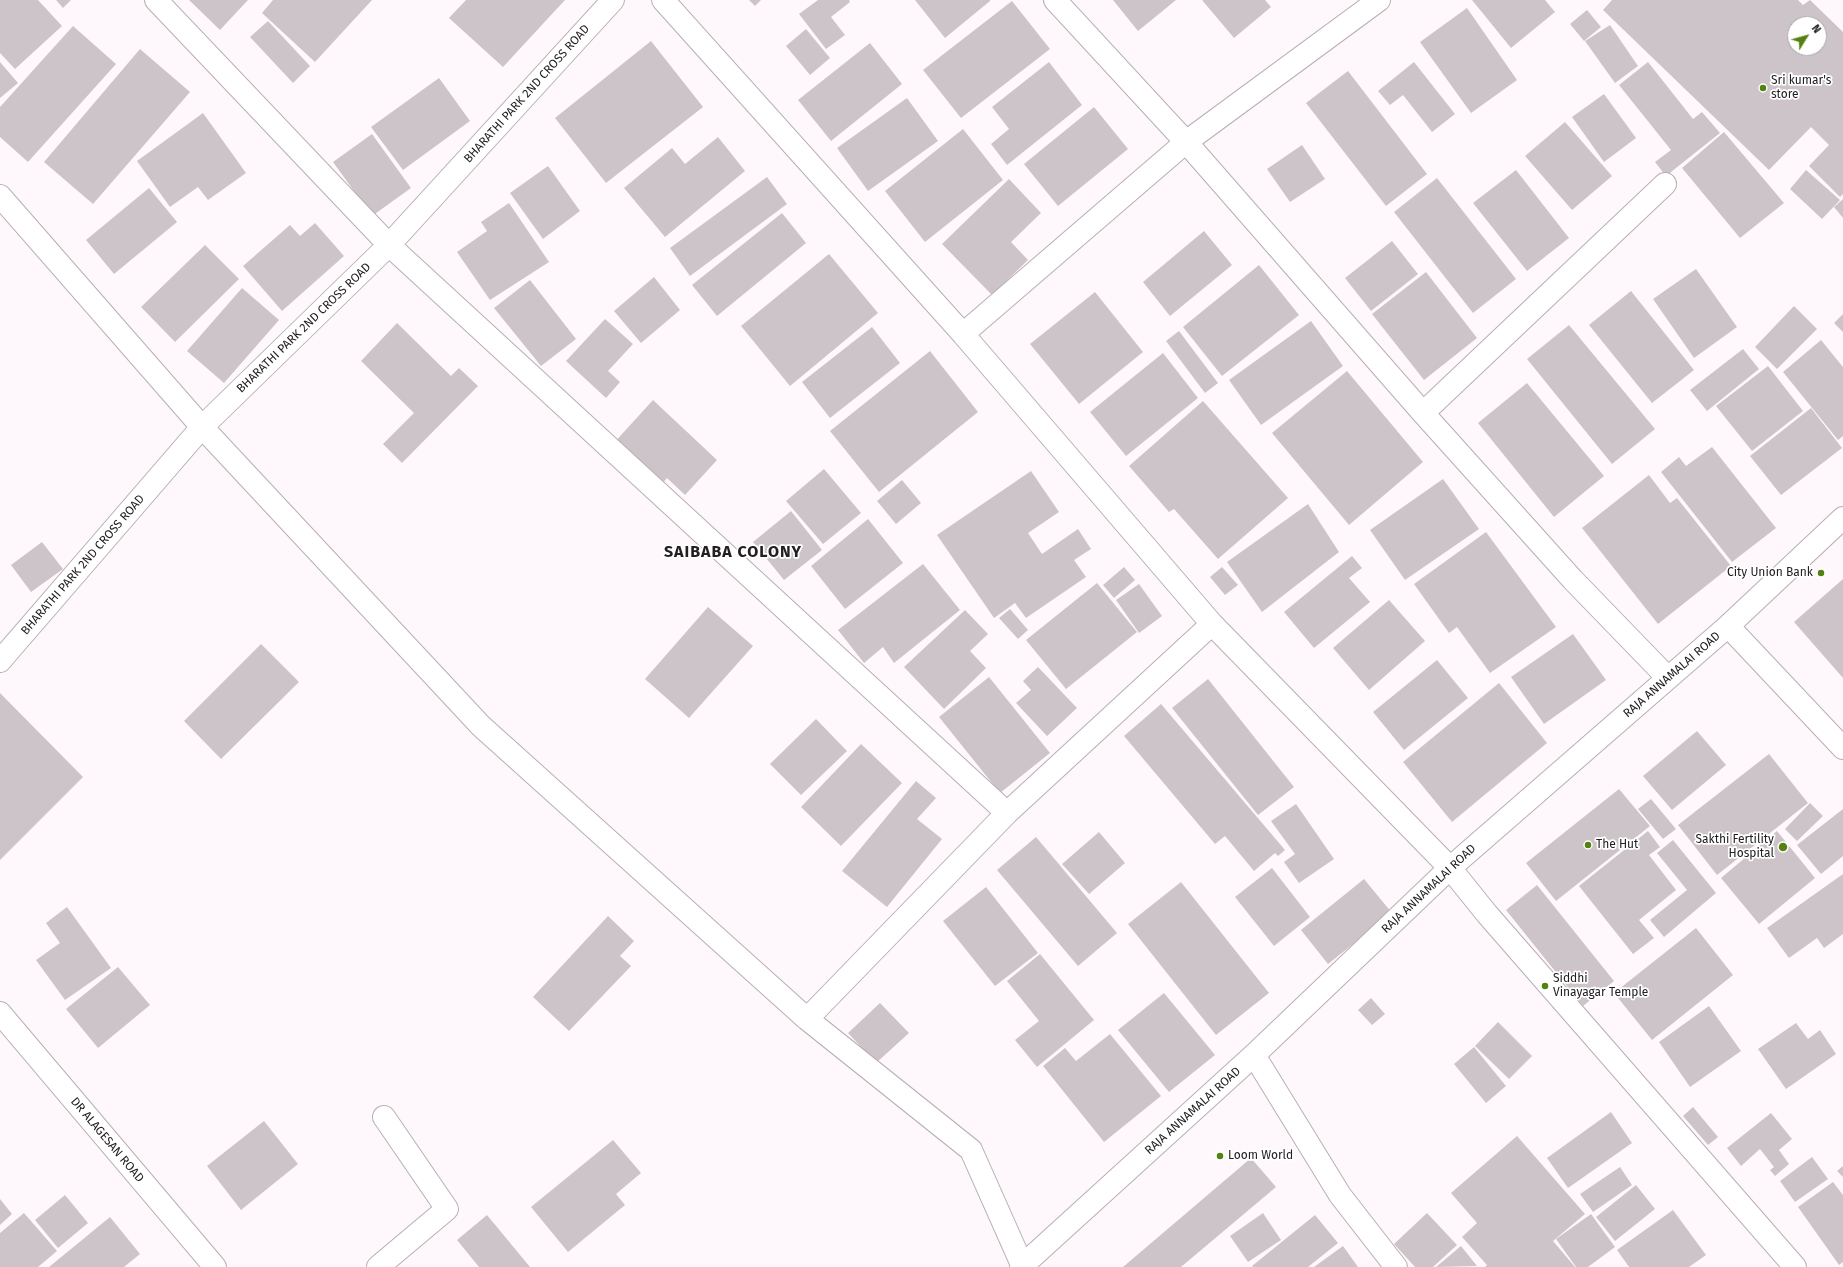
<!DOCTYPE html>
<style>
body{margin:0}
#map{position:relative;width:1843px;height:1267px;overflow:hidden;background:#fef7fc;font-family:"Fira Sans",sans-serif}
canvas{display:block}
.north{position:absolute;left:1787px;top:16px;width:40px;height:40px;box-sizing:border-box;background:#fff;border:1px solid #a7a6a7;border-radius:50%;rotate:53deg;font-size:11px;font-weight:700;line-height:16px;text-align:center;color:#232022}
.north::after{content:'';display:block;margin:auto;width:14px;height:18px;background:#538210;clip-path:polygon(50% 0,100% 100%,50% 72%,0 100%)}
</style>
<div id="map">
<canvas width="1843" height="1267"></canvas>
<div class="north">N</div>
</div>
<script>
const g = document.querySelector('canvas').getContext('2d');
g.lineJoin = 'round';
function paint(path, color) {
  g.fillStyle = color;
  g.fill(path, 'evenodd');
}
function toPath(rows) {
  const path = new Path2D();
  for (const r of rows) {
    path.moveTo(r[0], r[1]);
    for (let i = 2; i < r.length; i += 2) path.lineTo(r[i], r[i + 1]);
  }
  return path;
}
function strokePath(path, color, width, dash) {
  g.strokeStyle = color;
  g.lineWidth = width;
  g.lineCap = dash ? 'butt' : 'round';
  g.setLineDash(dash || []);
  g.stroke(path);
}
function drawText(font, color, halo, rows, align = 'center') {
  g.font = font + ' "Fira Sans",sans-serif';
  g.lineWidth = 3.5;
  g.setLineDash([]);
  g.textBaseline = 'middle';
  g.strokeStyle = halo;
  g.fillStyle = color;
  for (const [text, x, y, turn = 0] of rows) {
    g.save();
    g.translate(x, y);
    g.rotate((+turn || 0) * Math.PI / 180);
    g.textAlign = isNaN(turn) ? turn : align;
    if (halo) g.strokeText(text, 0, 0);
    g.fillText(text, 0, 0);
    g.restore();
  }
}
paint(toPath([
 [0,0,38,0,62,26,15,69,0,53],
 [56,0,71,0,63,8],
 [189,0,248,0,220,30],
 [273,0,372,0,315,62,262,13],
 [466,0,565,0,503,67,449,18],
 [749,0,761,0,755,6],
 [818,0,849,0,850,2,831,17,845,35,826,49,799,14],
 [915,0,990,0,990,1,945,38],
 [1113,0,1176,0,1138,31],
 [1202,0,1265,0,1271,7,1234,38],
 [1472,0,1545,0,1555,12,1511,48],
 [1612,0,1798,0,1803,5,1810,0,1843,32,1843,194,1840,197,1809,166,1829,145,1811,127,1769,170,1603,10],
 [1795,24,1819,24,1819,48,1795,48],
 [1012,1,1050,49,961,118,923,70],
 [1467,8,1517,80,1471,113,1420,42],
 [1587,10,1601,27,1584,41,1570,24],
 [268,21,310,66,293,83,250,37],
 [1610,25,1638,66,1615,83,1585,41],
 [73,26,116,64,28,162,0,137,0,107],
 [806,29,830,58,810,75,786,46],
 [651,41,703,107,606,183,555,118],
 [870,43,902,84,831,141,798,100],
 [140,49,190,92,93,204,44,162],
 [0,62,18,83,0,98],
 [1049,62,1082,105,1007,165,991,144,1009,129,992,107],
 [1414,62,1455,114,1432,132,1403,95,1390,105,1378,91],
 [1648,62,1693,119,1702,112,1720,133,1666,176,1655,162,1671,150,1619,85],
 [1348,71,1427,174,1386,206,1306,103],
 [439,78,470,121,403,170,371,127],
 [1604,94,1636,138,1604,162,1572,117],
 [907,98,938,141,868,191,837,148],
 [1094,107,1128,149,1058,206,1024,164],
 [203,113,246,173,208,200,198,187,170,207,137,161],
 [1565,122,1612,176,1572,210,1525,156],
 [963,129,1003,180,925,242,885,191],
 [1724,132,1784,203,1740,238,1682,168],
 [372,134,411,188,372,216,333,162],
 [718,137,745,171,665,237,624,188,672,148,685,164],
 [1302,145,1325,179,1290,202,1267,169],
 [548,166,580,211,543,239,510,193],
 [1516,170,1569,238,1527,271,1473,203],
 [1806,170,1840,200,1822,219,1790,189],
 [767,177,787,204,690,276,670,248],
 [1437,178,1516,279,1473,313,1394,212],
 [1009,179,1041,213,1011,242,1028,260,992,295,942,244],
 [149,188,177,222,114,274,86,240],
 [1843,199,1843,218,1834,207],
 [509,203,549,262,490,300,457,252,487,231,481,222],
 [782,213,806,243,717,316,692,285],
 [315,223,344,256,282,311,243,266,290,225,300,236],
 [1204,231,1232,265,1170,316,1143,282],
 [1392,241,1418,274,1371,311,1345,278],
 [205,245,239,279,175,342,141,307],
 [829,254,878,313,790,386,741,326],
 [1259,265,1299,315,1222,376,1183,327],
 [1696,269,1737,327,1694,358,1653,299],
 [1426,272,1477,338,1424,380,1372,314],
 [654,277,680,310,641,343,614,311],
 [530,280,576,339,541,366,494,308],
 [242,288,279,320,224,383,187,351],
 [1631,291,1694,370,1652,403,1589,325],
 [1095,292,1143,352,1079,404,1030,344],
 [1794,306,1817,329,1777,369,1755,347],
 [1843,314,1843,332,1834,323],
 [605,319,633,344,608,371,620,382,606,398,566,361],
 [1311,321,1343,366,1261,425,1229,380],
 [397,323,451,376,459,368,478,386,402,463,383,444,414,413,361,361],
 [1569,325,1655,429,1612,464,1527,359],
 [872,327,900,363,830,418,802,382],
 [1179,331,1218,383,1205,393,1166,341],
 [1821,340,1843,367,1843,436,1838,440,1783,372],
 [1743,349,1759,369,1707,411,1690,390],
 [930,351,978,412,879,492,830,431],
 [1163,353,1198,398,1126,456,1090,412],
 [1768,366,1803,411,1752,451,1716,406],
 [1347,371,1423,462,1349,525,1272,433],
 [1527,383,1604,476,1554,517,1478,423],
 [653,400,717,460,685,495,667,478,659,488,612,445],
 [1203,401,1288,498,1218,559,1174,509,1169,512,1129,466],
 [1811,408,1842,448,1781,495,1750,456],
 [1712,447,1776,528,1732,562,1661,472,1679,457,1686,466],
 [824,469,861,513,823,544,786,501],
 [1031,471,1059,512,1028,533,1042,554,1078,529,1091,549,1074,560,1086,577,1026,618,1015,603,994,618,937,535],
 [1649,475,1670,503,1677,498,1731,566,1658,624,1582,528],
 [1443,479,1479,529,1405,580,1370,530],
 [902,480,921,503,896,524,877,501],
 [1308,504,1339,552,1262,612,1227,562],
 [791,511,822,550,784,580,753,542],
 [868,519,903,563,845,609,811,566],
 [1486,532,1556,627,1490,673,1457,627,1449,633,1414,584],
 [42,542,63,569,31,592,11,565],
 [1352,556,1362,568,1349,578,1370,602,1314,648,1284,612],
 [923,564,960,610,894,663,883,647,864,663,838,630],
 [1124,567,1135,580,1114,598,1103,585],
 [1222,567,1238,585,1225,595,1210,577],
 [1843,579,1843,678,1794,622],
 [1097,583,1137,632,1066,689,1026,640],
 [1139,584,1162,616,1139,633,1116,600],
 [1389,600,1425,641,1369,690,1333,648],
 [708,607,753,646,689,718,645,679],
 [1010,609,1028,630,1018,639,999,618],
 [965,610,988,634,970,651,986,668,944,709,904,667],
 [1573,634,1606,680,1544,724,1511,677],
 [261,644,299,682,221,759,184,721],
 [1437,660,1468,698,1404,750,1373,712],
 [1038,667,1077,708,1047,736,1016,703,1031,690,1023,681],
 [989,677,1050,753,1000,793,939,717],
 [1208,679,1294,787,1258,815,1172,708],
 [1499,683,1547,743,1452,822,1403,762],
 [0,693,83,777,0,860],
 [1161,704,1285,850,1278,856,1275,853,1254,871,1225,836,1215,844,1124,736],
 [816,719,847,751,801,795,770,764],
 [1697,731,1726,765,1672,810,1643,776],
 [861,744,902,783,841,846,801,807],
 [1769,754,1808,803,1717,875,1678,825],
 [916,781,936,798,917,819,942,839,887,907,842,871],
 [1619,789,1650,826,1556,901,1526,863],
 [1651,799,1676,829,1663,839,1638,809],
 [1810,803,1823,816,1797,841,1785,829],
 [1296,804,1334,859,1299,883,1284,862,1295,854,1271,821],
 [1843,809,1843,856,1821,874,1797,845],
 [1648,831,1660,847,1649,855,1676,890,1639,920,1654,938,1633,954,1579,886],
 [1777,831,1815,878,1759,924,1721,878],
 [1099,832,1125,863,1089,894,1062,864],
 [1036,837,1117,933,1078,966,997,870],
 [1673,840,1716,893,1664,937,1650,920,1687,890,1657,853],
 [1272,868,1310,917,1274,946,1235,897],
 [1843,874,1843,934,1824,948,1817,938,1789,958,1767,928],
 [1364,879,1392,913,1328,964,1301,930],
 [1181,882,1269,993,1216,1035,1128,924],
 [1537,885,1614,981,1583,1006,1506,910],
 [986,887,1038,953,995,986,943,921],
 [67,907,111,968,65,1000,36,960,60,943,46,923],
 [608,916,634,941,620,956,631,966,569,1031,533,997],
 [1696,928,1733,975,1652,1040,1614,993],
 [1040,954,1094,1020,1037,1067,1015,1040,1039,1021,1007,981],
 [118,967,150,1005,98,1048,66,1009],
 [1164,993,1215,1055,1169,1092,1118,1030],
 [1371,998,1385,1014,1372,1025,1358,1010],
 [880,1003,909,1033,876,1063,848,1033],
 [1709,1006,1741,1051,1690,1087,1659,1042],
 [1498,1022,1532,1056,1509,1079,1475,1046],
 [1796,1023,1808,1039,1820,1030,1836,1054,1786,1089,1758,1049],
 [1110,1034,1161,1096,1104,1142,1043,1066,1065,1048,1076,1061],
 [1474,1047,1506,1086,1486,1103,1454,1064],
 [1693,1107,1718,1137,1708,1145,1683,1116],
 [1611,1112,1632,1143,1568,1188,1547,1158],
 [1771,1113,1792,1139,1779,1150,1789,1164,1775,1176,1770,1170,1774,1167,1760,1149,1741,1166,1727,1148],
 [264,1121,298,1164,241,1210,207,1166],
 [1517,1136,1585,1214,1553,1241,1575,1267,1485,1267,1487,1265,1462,1237,1477,1223,1451,1193],
 [613,1140,641,1173,616,1194,625,1205,568,1252,531,1207],
 [1812,1157,1828,1179,1795,1202,1780,1181],
 [1251,1158,1276,1187,1181,1267,1123,1267],
 [1843,1166,1843,1177,1837,1171],
 [1620,1167,1632,1185,1593,1212,1580,1194],
 [1833,1182,1843,1195,1843,1262,1839,1265,1798,1207],
 [1636,1185,1655,1209,1615,1241,1596,1217],
 [65,1195,88,1223,58,1248,35,1220],
 [0,1199,12,1214,0,1225],
 [1673,1210,1706,1255,1689,1267,1629,1267,1617,1250],
 [24,1213,57,1251,38,1267,0,1267,0,1233],
 [1263,1213,1281,1240,1248,1262,1230,1236],
 [1427,1213,1457,1245,1433,1267,1415,1267,1394,1244],
 [1591,1214,1615,1247,1588,1267,1576,1267,1556,1239],
 [487,1215,530,1267,479,1267,457,1240],
 [1315,1215,1338,1243,1308,1267,1253,1267,1252,1266],
 [110,1217,140,1254,124,1267,49,1267],
 [1343,1246,1358,1267,1314,1267],
 [1461,1246,1477,1266,1436,1267]
]), '#cdc4c9');
const minor = toPath([
 [156,0,389,245,1007,813,807,1019],
 [663,0,963,334,1212,624,1450,868,1487,914,1795,1267],
 [1055,0,1186,142,1423,413,1573,580,1668,678],
 [0,196,202,427,481,726,807,1019,971,1150,1023,1267],
 [963,334,1186,142,1379,0],
 [1423,413,1665,184],
 [1728,626,1843,748],
 [0,661,202,427,389,245,613,0],
 [1007,813,1212,624],
 [0,1013,215,1267],
 [1254,1055,1340,1195,1396,1267],
 [378,1267,447,1209,384,1117],
 [1021,1267,1254,1055,1450,868,1728,626,1843,518]
]);
strokePath(minor, '#b8afb4', 24);
strokePath(minor, '#fff', 22);
for (const [x, y, r, color] of [
 [1763,88,4,"#538210"],
 [1821,573,4,"#538210"],
 [1588,845,4,"#538210"],
 [1783,847,5,"#538210"],
 [1545,986,4,"#538210"],
 [1220,1156,4,"#538210"]
]) {
  const dot = new Path2D();
  dot.arc(x, y, r, 0, 2 * Math.PI);
  g.fillStyle = color;
  g.fill(dot);
  strokePath(dot, '#fff', 1.5);
}
drawText('12px', '#232022', '#fff', [
 ["Sri kumar's",1771,81],
 ["store",1771,95],
 ["City Union Bank",1813,573,"right"],
 ["Sakthi Fertility",1774,840,"right"],
 ["Hospital",1774,854,"right"],
 ["The Hut",1596,845],
 ["Siddhi",1553,979],
 ["Vinayagar Temple",1553,993],
 ["Loom World",1228,1156]
], 'left');
drawText('12px', '#232022', '#fff', [
 ["BHARATHI PARK 2ND CROSS ROAD",527,94,-48],
 ["BHARATHI PARK 2ND CROSS ROAD",304,328,-44],
 ["BHARATHI PARK 2ND CROSS ROAD",83,565,-49],
 ["RAJA ANNAMALAI ROAD",1672,675,-41],
 ["RAJA ANNAMALAI ROAD",1429,889,-43],
 ["RAJA ANNAMALAI ROAD",1193,1111,-42],
 ["DR ALAGESAN ROAD",107,1140,50]
]);
g.letterSpacing = '1px';
drawText('bold 16px', '#232022', '#fff', [
 ["SAIBABA COLONY",733,553]
]);
g.letterSpacing = '0px';
</script>
